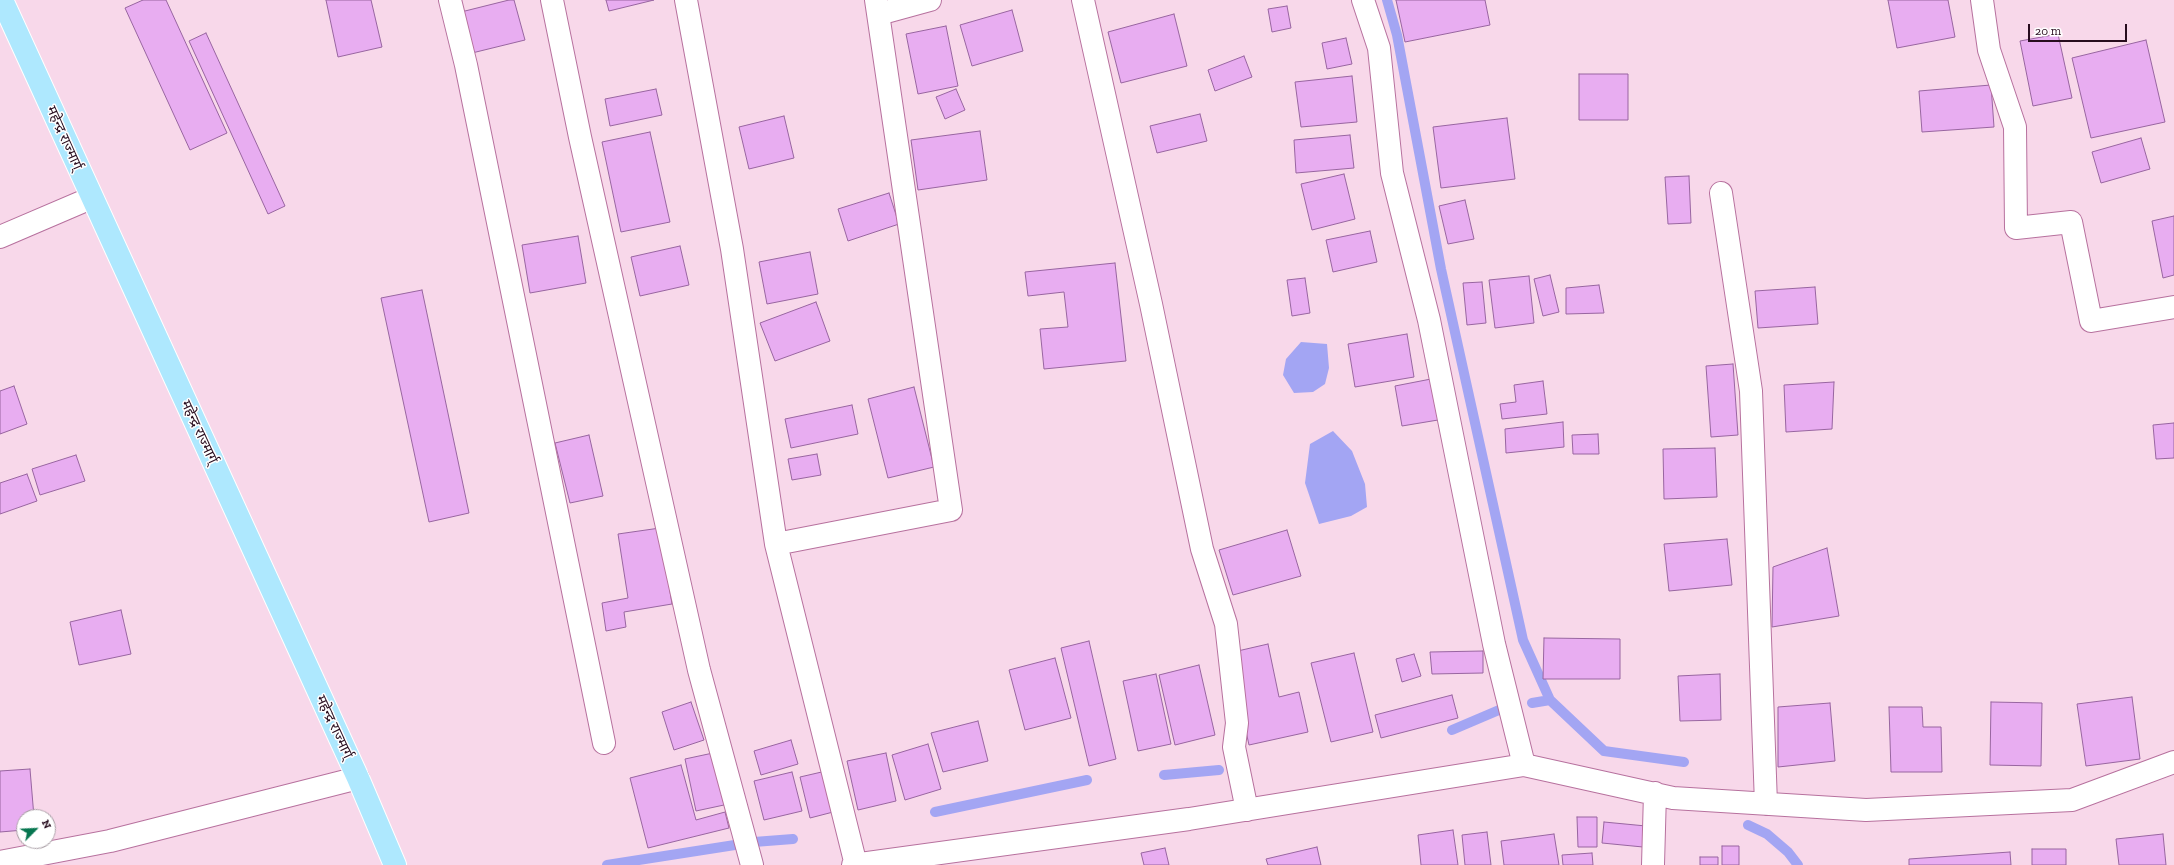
<!DOCTYPE html>
<meta charset="utf-8">
<style>
body{margin:0}
#map{position:relative;width:2174px;height:865px;overflow:hidden;background:#f8d8ea;font-family:"Zilla Slab",serif}
canvas{display:block}
.north{position:absolute;left:16px;top:809px;width:40px;height:40px;box-sizing:border-box;background:#fff;border:1px solid #a99ea5;border-radius:50%;rotate:66deg;font-size:11px;font-weight:700;line-height:16px;text-align:center;color:#270c1e}
.north::after{content:'';display:block;margin:auto;width:14px;height:18px;background:#077650;clip-path:polygon(50% 0,100% 100%,50% 72%,0 100%)}
.scale{position:absolute;left:2028px;top:24px;width:99px;height:18px;box-sizing:border-box;border:2px solid #270c1e;border-top:0;padding-left:5px;font-size:12px;line-height:14px;white-space:nowrap;color:#270c1e;-webkit-text-stroke:3px #fff;paint-order:stroke}
</style>
<div id="map">
<canvas width="2174" height="865"></canvas>
<div class="north">N</div>
<div class="scale">20 m</div>
</div>
<script>
const g = document.querySelector('canvas').getContext('2d');
g.lineJoin = 'round';
function paint(path, color) {
  g.fillStyle = color;
  g.fill(path, 'evenodd');
}
function toPath(rows) {
  const path = new Path2D();
  for (const r of rows) {
    path.moveTo(r[0], r[1]);
    for (let i = 2; i < r.length; i += 2) path.lineTo(r[i], r[i + 1]);
  }
  return path;
}
function strokePath(path, color, width, dash) {
  g.strokeStyle = color;
  g.lineWidth = width;
  g.lineCap = dash ? 'butt' : 'round';
  g.setLineDash(dash || []);
  g.stroke(path);
}
function drawText(font, color, halo, rows, align = 'center') {
  g.font = font + ' "Zilla Slab","Noto Sans Devanagari",serif';
  g.lineWidth = 3;
  g.setLineDash([]);
  g.textBaseline = 'middle';
  g.strokeStyle = halo;
  g.fillStyle = color;
  for (const [text, x, y, turn = 0] of rows) {
    g.save();
    g.translate(x, y);
    g.rotate((+turn || 0) * Math.PI / 180);
    g.textAlign = isNaN(turn) ? turn : align;
    if (halo) g.strokeText(text, 0, 0);
    g.fillText(text, 0, 0);
    g.restore();
  }
}
paint(toPath([
 [1301,342,1327,344,1329,368,1325,384,1313,392,1294,393,1283,375,1286,359],
 [1333,431,1352,451,1365,484,1367,507,1351,516,1319,524,1305,483,1310,444]
]), '#a3a5f3');
strokePath(toPath([
 [1387,0,1397,35,1441,269,1523,640,1550,700,1604,751,1684,762],
 [1532,703,1550,700],
 [1452,730,1499,710],
 [1164,775,1219,770],
 [935,812,1087,780],
 [1748,825,1767,834,1788,852,1798,865],
 [607,865,754,842,793,839]
]), '#a3a5f3', 10);
const building = toPath([
 [143,0,166,0,227,133,190,150,125,8,143,0],
 [326,0,371,0,382,47,338,57,326,0],
 [509,0,514,0,525,40,472,53,461,12,509,0],
 [606,0,654,0,609,11,606,0],
 [1396,0,1485,0,1490,25,1405,42,1396,0],
 [1888,0,1948,0,1955,37,1897,48,1888,0],
 [1287,6,1291,28,1272,32,1268,9,1287,6],
 [1012,10,1023,51,972,66,960,25,1012,10],
 [1174,14,1187,66,1121,83,1108,32,1174,14],
 [946,26,958,86,918,94,906,34,946,26],
 [206,33,285,206,268,214,189,41,206,33],
 [2058,34,2072,98,2033,106,2020,41,2058,34],
 [1346,38,1352,64,1327,69,1322,43,1346,38],
 [2146,40,2165,122,2091,138,2072,58,2146,40],
 [1244,56,1252,77,1215,91,1208,70,1244,56],
 [1579,74,1628,74,1628,120,1579,120,1579,74],
 [1352,76,1357,122,1301,127,1295,82,1352,76],
 [1991,85,1994,127,1922,132,1919,91,1991,85],
 [656,89,662,115,610,126,605,99,656,89],
 [956,89,965,110,945,119,936,97,956,89],
 [1200,114,1207,141,1157,153,1150,126,1200,114],
 [784,116,794,158,749,169,739,127,784,116],
 [1507,118,1515,179,1441,188,1433,127,1507,118],
 [980,131,987,180,918,190,911,140,980,131],
 [650,132,670,222,621,232,602,142,650,132],
 [1350,135,1354,168,1296,173,1294,140,1350,135],
 [2141,138,2150,169,2101,183,2092,152,2141,138],
 [1344,174,1355,219,1312,230,1301,184,1344,174],
 [1689,176,1691,223,1668,224,1665,177,1689,176],
 [889,193,899,224,848,241,838,209,889,193],
 [1465,200,1474,239,1448,244,1439,206,1465,200],
 [2174,216,2174,275,2163,278,2152,221,2174,216],
 [1370,231,1377,262,1333,272,1326,240,1370,231],
 [578,236,586,283,530,293,522,245,578,236],
 [680,246,689,285,640,296,631,257,680,246],
 [810,252,818,294,767,304,759,262,810,252],
 [1115,263,1126,361,1044,369,1040,329,1068,327,1064,292,1028,296,1025,272,1115,263],
 [1550,275,1559,312,1543,316,1534,279,1550,275],
 [1529,276,1534,323,1495,328,1489,280,1529,276],
 [1305,278,1310,313,1292,316,1287,280,1305,278],
 [1482,282,1486,323,1467,325,1463,283,1482,282],
 [1599,285,1604,313,1566,314,1566,288,1599,285],
 [1815,287,1818,324,1758,328,1755,291,1815,287],
 [422,290,469,513,429,522,381,298,422,290],
 [816,302,830,341,775,361,760,323,816,302],
 [1407,334,1414,377,1355,387,1348,344,1407,334],
 [1733,364,1738,435,1711,437,1706,366,1733,364],
 [1431,379,1438,420,1402,426,1395,386,1431,379],
 [1543,381,1547,414,1502,419,1500,404,1516,402,1514,385,1543,381],
 [1834,382,1832,429,1786,432,1784,385,1834,382],
 [14,386,27,424,0,434,0,391,14,386],
 [914,387,934,467,888,478,868,399,914,387],
 [852,405,858,434,791,448,785,419,852,405],
 [1563,422,1564,447,1506,453,1505,429,1563,422],
 [2174,423,2174,458,2156,459,2153,425,2174,423],
 [1598,434,1599,454,1573,454,1572,435,1598,434],
 [589,435,603,496,570,503,555,443,589,435],
 [1715,448,1717,497,1664,499,1663,449,1715,448],
 [817,454,821,475,792,480,788,459,817,454],
 [76,455,85,481,40,495,32,469,76,455],
 [27,474,37,501,0,514,0,483,27,474],
 [660,528,672,604,624,612,626,627,606,631,602,603,628,598,618,534,660,528],
 [1287,530,1301,576,1233,595,1219,550,1287,530],
 [1727,539,1732,585,1669,591,1664,544,1727,539],
 [1827,548,1839,616,1772,627,1773,567,1827,548],
 [121,610,131,654,79,665,70,622,121,610],
 [1544,638,1620,639,1620,679,1543,679,1544,638],
 [1089,641,1116,759,1089,766,1061,648,1089,641],
 [1268,644,1279,697,1299,692,1308,732,1249,745,1229,653,1268,644],
 [1483,651,1483,673,1432,674,1430,652,1483,651],
 [1354,653,1373,732,1331,742,1311,663,1354,653],
 [1414,654,1421,676,1402,682,1396,659,1414,654],
 [1055,658,1071,718,1025,730,1009,670,1055,658],
 [1199,665,1215,735,1175,745,1159,675,1199,665],
 [1156,674,1171,744,1138,751,1123,681,1156,674],
 [1720,674,1721,720,1680,721,1678,676,1720,674],
 [1452,695,1458,718,1381,738,1375,715,1452,695],
 [2132,697,2140,759,2086,766,2077,704,2132,697],
 [691,702,704,740,674,750,662,712,691,702],
 [1991,702,2042,703,2041,766,1990,765,1991,702],
 [1830,703,1835,761,1778,767,1778,707,1830,703],
 [1889,707,1922,707,1923,727,1941,727,1942,772,1891,772,1889,707],
 [978,721,988,761,943,772,931,733,978,721],
 [791,740,798,764,761,775,754,751,791,740],
 [928,744,941,789,905,800,892,755,928,744],
 [713,753,724,805,696,811,685,759,713,753],
 [886,753,896,801,858,810,847,761,886,753],
 [681,765,696,820,725,812,729,828,648,848,630,778,681,765],
 [30,769,34,817,24,817,24,830,0,832,0,771,30,769],
 [826,771,837,811,810,818,800,777,826,771],
 [792,772,802,811,764,820,754,781,792,772],
 [1577,817,1597,817,1597,847,1578,847,1577,817],
 [1604,822,1646,826,1643,847,1602,843,1604,822],
 [1453,830,1458,865,1421,865,1418,835,1453,830],
 [1487,832,1491,865,1465,865,1462,835,1487,832],
 [1554,834,1559,865,1504,865,1501,841,1554,834],
 [2163,834,2166,865,2119,865,2116,839,2163,834],
 [1722,846,1739,846,1739,865,1722,865,1722,846],
 [1317,847,1321,865,1268,865,1266,859,1317,847],
 [1165,848,1169,865,1144,865,1141,853,1165,848],
 [2032,849,2066,849,2066,865,2032,865,2032,849],
 [2010,852,2011,865,1909,865,1909,859,2010,852],
 [1592,853,1593,865,1563,865,1562,855,1592,853],
 [1700,857,1718,857,1718,865,1700,865,1700,857]
]);
paint(building, '#e8adf1');
strokePath(building, '#9865a0', 1);
const minor = toPath([
 [450,0,466,65,604,743],
 [552,0,580,137,699,670,752,865],
 [686,0,732,249,776,544],
 [1083,0,1151,304,1202,549,1226,624,1237,723,1234,747,1247,810],
 [1363,0,1379,48,1392,173,1429,320,1494,644,1524,765],
 [1982,0,1989,50,2015,127,2016,228,2071,222,2091,321,2174,307],
 [879,14,930,0],
 [1721,193,1751,391,1766,804],
 [0,237,91,198],
 [0,862,110,841,358,778],
 [853,865,1189,819,1524,765,1673,798,1866,810,2072,800,2174,762],
 [856,865,776,544,951,510,876,0],
 [1653,865,1655,793]
]);
const trunk = toPath([
 [2,0,358,778,395,865]
]);
strokePath(minor, '#b7719e', 24);
strokePath(trunk, '#fff', 24);
strokePath(minor, '#fff', 22);
strokePath(trunk, '#aee8fe', 22);
drawText('14px', '#270c1e', '#fff', [
 ["महेन्द्र राज्मार्ग्",64,138,66],
 ["महेन्द्र राज्मार्ग्",199,432,65],
 ["महेन्द्र राज्मार्ग्",334,727,65]
]);
</script>
